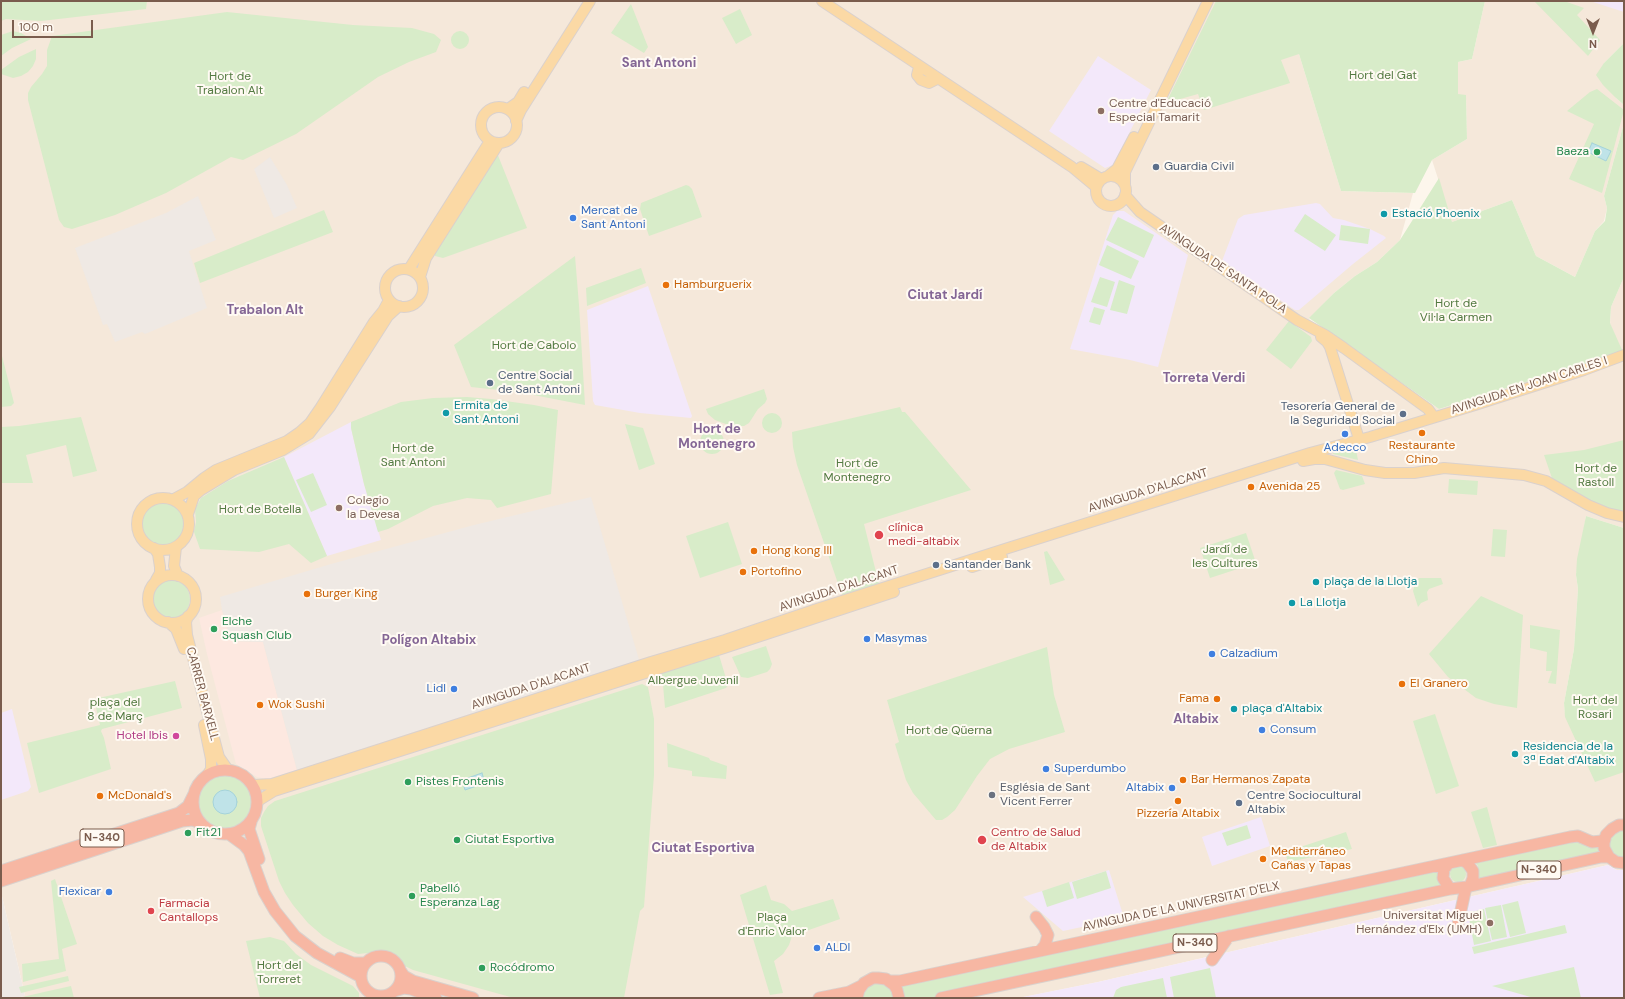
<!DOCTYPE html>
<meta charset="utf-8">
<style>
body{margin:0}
#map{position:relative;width:1625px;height:999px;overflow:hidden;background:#fdf6ec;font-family:"DM Sans",sans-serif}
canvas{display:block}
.frame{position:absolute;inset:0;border:2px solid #7a5c4d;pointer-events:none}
.north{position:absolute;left:1573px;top:12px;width:40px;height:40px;-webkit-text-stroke:3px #fffaf3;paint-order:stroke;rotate:180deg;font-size:11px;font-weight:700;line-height:16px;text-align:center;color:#7a5c4d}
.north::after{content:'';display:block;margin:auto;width:14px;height:18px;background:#7a5c4d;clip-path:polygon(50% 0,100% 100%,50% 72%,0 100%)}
.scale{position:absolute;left:12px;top:20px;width:81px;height:18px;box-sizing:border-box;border:2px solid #7a5c4d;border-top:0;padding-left:5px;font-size:12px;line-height:14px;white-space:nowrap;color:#7a5c4d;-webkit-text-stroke:3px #fffaf3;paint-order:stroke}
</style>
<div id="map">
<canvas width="1625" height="999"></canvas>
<div class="frame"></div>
<div class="north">N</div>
<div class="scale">100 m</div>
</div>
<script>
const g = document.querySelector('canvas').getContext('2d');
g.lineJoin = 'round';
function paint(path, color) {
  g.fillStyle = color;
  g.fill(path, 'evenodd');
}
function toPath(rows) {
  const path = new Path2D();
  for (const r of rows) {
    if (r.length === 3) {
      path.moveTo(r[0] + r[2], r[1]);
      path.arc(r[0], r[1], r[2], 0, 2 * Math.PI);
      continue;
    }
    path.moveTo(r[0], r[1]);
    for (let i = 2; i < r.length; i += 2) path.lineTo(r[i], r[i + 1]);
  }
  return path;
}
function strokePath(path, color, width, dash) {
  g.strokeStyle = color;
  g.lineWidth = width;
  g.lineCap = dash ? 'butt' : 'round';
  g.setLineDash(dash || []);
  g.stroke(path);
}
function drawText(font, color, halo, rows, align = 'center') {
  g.font = font + ' "DM Sans",sans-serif';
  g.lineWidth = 4;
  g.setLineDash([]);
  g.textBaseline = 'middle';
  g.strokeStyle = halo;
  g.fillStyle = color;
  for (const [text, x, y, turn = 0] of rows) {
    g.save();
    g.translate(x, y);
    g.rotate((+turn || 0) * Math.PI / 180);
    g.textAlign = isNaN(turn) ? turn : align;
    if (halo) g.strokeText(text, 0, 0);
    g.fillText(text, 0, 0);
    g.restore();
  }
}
paint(toPath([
 [1,1,1253,1,1299,54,1341,191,1413,193,1400,240,1377,262,1355,276,1334,293,1309,319,1439,409,1622,352,1610,324,1611,307,1624,277,1624,528,1586,516,1576,575,1578,589,1574,649,1564,703,1565,714,1624,763,1624,870,1617,870,1608,865,1098,982,1019,998,16,998,25,996,1,892],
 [1485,1,1624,1,1624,43,1604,63,1616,98,1624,105,1624,123,1604,196,1607,208,1604,221,1595,231,1575,277,1536,256,1512,200,1452,222,1432,160,1467,139,1466,96,1458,95,1458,62,1472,59]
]), '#f5e8da');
paint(toPath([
 [222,610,231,641,263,642,297,770,267,779,257,777,236,764,207,654,199,618]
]), '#fde8e0');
paint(toPath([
 [270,157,287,185,297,208,274,218,254,169],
 [198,196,216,240,189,251,207,308,145,334,142,332,115,342,107,324,103,325,75,248,166,213],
 [591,497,640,663,444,722,297,770,263,642,231,641,222,610,220,597,331,564,474,525],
 [1,892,25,996,16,998,1,998]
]), '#efe9e4');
paint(toPath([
 [1590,1,1624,1,1624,12],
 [1098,56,1151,90,1113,165,1105,168,1049,131],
 [1316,203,1320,204,1333,218,1344,220,1370,229,1384,236,1386,238,1353,264,1299,310,1295,310,1222,261,1238,219,1244,215],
 [1117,211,1124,211,1188,255,1158,367,1130,360,1070,349,1113,215],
 [648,286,692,416,691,418,640,413,595,405,593,401,587,310],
 [351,422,351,428,364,484,381,540,327,556,284,457],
 [12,709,31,787,28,791,1,800,1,713],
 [1261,817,1270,846,1212,866,1202,837],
 [1608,865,1617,870,1624,870,1624,998,1018,998,1098,982],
 [1109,870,1124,918,1063,931,1023,897]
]), '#f3e8fa');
paint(toPath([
 [1,1,147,1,146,9,41,21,6,19,1,21],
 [1216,1,1485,1,1472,59,1458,62,1458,94,1466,95,1467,139,1432,160,1415,193,1341,191,1299,54,1281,60,1290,83,1204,110,1198,94,1166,103],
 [1534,1,1564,1,1584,8,1577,15,1600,40,1588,56],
 [631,4,648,47,644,53,611,33],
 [740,9,752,35,736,44,722,18],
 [227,12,353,25,412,28,434,34,441,40,436,52,409,62,378,77,296,134,243,160,231,157,166,193,115,215,72,229,64,227,59,220,28,100,28,93,31,87,42,74,47,66,47,50,52,36],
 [460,40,9],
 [13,31,21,33,31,39,12,48,1,56,1,35],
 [1624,43,1624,105,1616,98,1603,85,1596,75,1604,63],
 [36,49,36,59,33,66,28,72,21,76,13,78,1,74,1,70,19,57],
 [1597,89,1624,110,1602,193,1569,179,1594,124,1567,111,1590,92],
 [1624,123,1624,277,1611,307,1610,323,1623,352,1439,409,1309,318,1334,293,1355,276,1377,262,1400,240,1439,178,1452,222,1512,200,1536,256,1575,277,1595,231,1605,221,1607,208,1604,196],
 [497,153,527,228,443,258,435,256,435,249],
 [686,185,689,186,692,189,702,217,649,236,640,209,641,203],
 [324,210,333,232,200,283,194,263],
 [1305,214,1336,235,1325,251,1294,231],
 [1118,217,1154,235,1144,258,1106,240],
 [1341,225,1370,229,1368,244,1339,240],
 [1107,245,1139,261,1131,279,1099,265],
 [575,256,579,305,585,405,518,392,471,387,454,345],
 [641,268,646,283,587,306,586,288],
 [1100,277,1115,282,1107,307,1091,302],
 [1119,280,1135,286,1127,314,1110,310],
 [1094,307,1105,310,1100,325,1089,322],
 [1289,321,1311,337,1312,341,1291,369,1266,350],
 [1,352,14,403,11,406,1,407],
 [764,389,767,399,765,403,758,409,749,423,744,426,731,426,715,420,708,414,706,409],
 [467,397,491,399,534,405,558,410,551,494,497,508,491,500,467,498,433,506,388,529,378,532,364,484,351,428,351,422,401,402,433,398],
 [900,407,902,412,905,412,971,490,864,524,879,584,842,595,797,465,793,447,792,432],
 [772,423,10],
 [81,417,97,471,73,477,66,445,26,455,33,483,1,483,1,427,19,426],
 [625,424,643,428,655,464,639,470],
 [712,442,12],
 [1624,440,1624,512,1610,510,1584,501,1553,481,1544,455,1584,450],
 [1355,445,1358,460,1333,454,1333,452],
 [284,457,327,556,311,563,289,544,259,552,200,549,194,532,196,522,195,509,201,498,228,481],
 [1336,470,1362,476,1365,484,1343,490,1340,489,1334,473],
 [313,473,327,505,311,512,296,480],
 [1449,479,1478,481,1477,495,1448,493],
 [163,524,21],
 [1586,516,1624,528,1624,772,1595,782,1565,717,1564,703,1574,649,1578,589,1576,575,1577,559],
 [728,522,742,564,700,578,686,536],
 [1493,529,1507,530,1505,557,1491,556],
 [1246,533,1256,563,1210,578,1200,548],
 [1047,551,1065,580,1050,585,1044,552],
 [1419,578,1441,578,1443,584,1429,589,1427,592,1428,600,1421,603,1418,607,1413,591,1415,584],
 [171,599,19],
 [1481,596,1523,615,1517,708,1494,704,1476,698,1448,677,1429,654],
 [1530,625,1560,630,1556,684,1548,683,1552,671,1546,671,1547,652,1530,648],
 [766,646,772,664,770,669,767,672,748,678,741,677,732,657],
 [1047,647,1054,695,1065,732,1009,749,990,759,977,776,955,810,947,817,942,820,936,820,913,793,906,780,895,744,899,742,887,700],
 [719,655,728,685,726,688,665,708,662,673],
 [175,681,182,708,102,729,101,731,104,738,111,769,39,793,27,743,100,725,94,699],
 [642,684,648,687,654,719,654,775,644,907,640,911,624,998,514,998,413,970,405,966,395,955,389,952,379,951,368,953,358,954,338,945,323,936,308,923,293,905,285,893,279,881,261,826,261,818,264,812,268,806,275,801],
 [1435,714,1459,786,1436,794,1413,721],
 [667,743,709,758,710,760,727,766,726,779,692,776,692,771,668,767],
 [225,802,27],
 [1487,807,1497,845,1483,848,1471,812],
 [1247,825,1251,838,1227,846,1222,833],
 [1618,830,1624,830,1624,859,1613,855,1609,846,1611,837],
 [1346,832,1352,849,1288,862,1285,852],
 [1576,839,1600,845,1601,854,1479,880,1478,866,1474,860],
 [1458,874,8],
 [1438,868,1443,887,940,998,903,998,899,985],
 [1106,871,1111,888,1077,899,1072,882],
 [55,879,77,944,62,949,66,971,23,982,22,964,59,959,51,881],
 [1069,882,1074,898,1047,907,1042,891],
 [766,885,771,900,784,904,792,911,833,899,840,919,792,936,789,945,783,954,774,961,783,993,770,995,740,895],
 [1518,901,1526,933,1510,937,1502,905],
 [1501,905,1507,937,1492,940,1485,908],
 [1484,909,1491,941,1474,945,1468,913],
 [1565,925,1567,933,1474,954,1472,947],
 [270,937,284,941,296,954,311,965,353,986,359,993,359,998,260,998,246,941],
 [1574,967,1581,998,1534,998,1492,986],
 [1210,968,1216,998,1174,998,1170,977],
 [68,976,69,981,21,993,19,987],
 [1163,978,1167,998,1113,998,1116,990,1121,987],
 [873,983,884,984,887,985,892,991,894,998,863,998,863,993,867,987],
 [71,986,74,998,18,998,44,992]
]), '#d8ecc9');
const water = toPath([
 [1592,143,1611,151,1606,161,1588,152,1592,143],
 [482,773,485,783,465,790,462,780,482,773],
 [225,802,12]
]);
paint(water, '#bfe3e8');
strokePath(water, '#a5d3da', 1);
strokePath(toPath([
 [1,113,1,126]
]), '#a5d3da', 1.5);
const major = toPath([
 [822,1,1072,167,1096,187],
 [919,67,917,75,921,80,929,83,937,79],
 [499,125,18],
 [508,109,518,102,524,92],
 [516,121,521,110,590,1],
 [1081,167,1101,179],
 [1111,191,15],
 [1108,176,1117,169,1134,137],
 [1125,184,1125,172,1208,1],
 [1125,195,1140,212,1297,320,1325,335,1344,348,1428,409,1433,416],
 [404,288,19],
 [409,269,490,141],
 [420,277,426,258,499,143],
 [1321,337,1327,342,1330,347,1359,439],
 [1303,461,1314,459,1325,459,1365,470,1385,473,1414,473,1444,468,1524,475,1546,481,1588,505,1607,513,1624,517],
 [163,524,26],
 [174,499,187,492,204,478,216,470,287,441,300,432,310,423,321,407,374,322,383,311,389,300],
 [188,514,194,496,201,490,234,470,283,450,309,434,330,407,388,316,399,306],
 [176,547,174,566,178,576],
 [154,548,158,554,160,567,160,573,156,580],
 [972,567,1002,557],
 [172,599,24],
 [188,616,186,622,187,635,219,757,228,770],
 [168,622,176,629,184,649],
 [204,725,211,759,211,769,208,774],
 [254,785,272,784,651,662,725,640,817,609,1005,549,1310,453,1370,437,1475,405,1584,370,1624,355],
 [258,801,274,791,724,648,894,592]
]);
const highway = toPath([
 [225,802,32],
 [251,822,249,829,259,859],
 [1624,825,1619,825,1612,829,1606,835,1604,843,1604,848,1609,857,1616,862,1624,863],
 [229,834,244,845,249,851,264,892,275,911,295,936,317,953,361,977],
 [1463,860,1468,864,1473,871,1473,878,1470,886],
 [1449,863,1444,869,1443,878,1450,889],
 [1,871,179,813,188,806,194,794],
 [1,881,182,821,193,820,202,824],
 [1036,917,1044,927,1048,935,1045,945,1041,950],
 [1458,924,1466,887],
 [381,976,20],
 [340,958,353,963,365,963],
 [1212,960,1229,936],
 [400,970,404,976,413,981,473,998],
 [889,981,900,981,1570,837,1578,836,1592,842,1602,841,1605,838],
 [394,991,404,988,411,989,436,998],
 [819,998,849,992,861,986],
 [857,998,859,990,864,983,873,978,878,978,886,979,894,985,897,990,899,998],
 [941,998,1450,889,1466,887,1601,857,1609,857]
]);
strokePath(major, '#dad1cd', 12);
strokePath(highway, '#dad1cd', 13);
strokePath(major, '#fbd9a5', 10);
strokePath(highway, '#f7b7a3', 11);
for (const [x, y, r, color] of [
 [1101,111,4,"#8d6e63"],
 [1597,152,4,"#2e9e5b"],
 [1156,167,4,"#5c6f8a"],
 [1384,214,4,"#0f9aa8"],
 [573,218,4,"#3f7fe0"],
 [666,285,4,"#e8710a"],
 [490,383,4,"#5c6f8a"],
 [446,413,4,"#0f9aa8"],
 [1403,414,4,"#5c6f8a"],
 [1422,433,4,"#e8710a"],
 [1345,434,4,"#3f7fe0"],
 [1251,487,4,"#e8710a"],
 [339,508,4,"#8d6e63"],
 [879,535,5,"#e0444e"],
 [754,551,4,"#e8710a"],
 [936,565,4,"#5c6f8a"],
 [743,572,4,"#e8710a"],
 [1316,582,4,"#0f9aa8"],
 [307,594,4,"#e8710a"],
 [1292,603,4,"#0f9aa8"],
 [214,629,4,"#2e9e5b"],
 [867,639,4,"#3f7fe0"],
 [1212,654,4,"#3f7fe0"],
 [1402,684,4,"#e8710a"],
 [454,689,4,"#3f7fe0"],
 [1217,699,4,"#e8710a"],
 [260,705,4,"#e8710a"],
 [1234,709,4,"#0f9aa8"],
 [1262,730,4,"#3f7fe0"],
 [176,736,4,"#d1479c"],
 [1515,754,4,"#0f9aa8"],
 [1046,769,4,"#3f7fe0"],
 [1183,780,4,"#e8710a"],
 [408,782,4,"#2e9e5b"],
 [1172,788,4,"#3f7fe0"],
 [992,795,4,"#6b7280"],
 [100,796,4,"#e8710a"],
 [1178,801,4,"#e8710a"],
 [1239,803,4,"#5c6f8a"],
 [188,833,4,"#2e9e5b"],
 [457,840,4,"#2e9e5b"],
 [982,840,5,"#e0444e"],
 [1263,859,4,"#e8710a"],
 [109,892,4,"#3f7fe0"],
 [412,896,4,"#2e9e5b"],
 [151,911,4,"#e0444e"],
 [1490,923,4,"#8d6e63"],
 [817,948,4,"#3f7fe0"],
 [482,968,4,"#2e9e5b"]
]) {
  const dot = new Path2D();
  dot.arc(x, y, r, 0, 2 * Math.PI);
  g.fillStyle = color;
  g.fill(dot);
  strokePath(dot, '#fffaf3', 1.5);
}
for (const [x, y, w] of [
 [102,838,44],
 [1539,870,44],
 [1195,943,44]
]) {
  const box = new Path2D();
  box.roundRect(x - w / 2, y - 9, w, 18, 3);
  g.fillStyle = '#fffaf3';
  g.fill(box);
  strokePath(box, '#7a5c4d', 1);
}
drawText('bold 11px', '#7a5c4d', null, [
 ["N-340",102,838],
 ["N-340",1539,870],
 ["N-340",1195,943]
]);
drawText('12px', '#537a41', '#fffaf3', [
 ["Hort del Gat",1383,76],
 ["Hort de",230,77],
 ["Trabalon Alt",230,91],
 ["Hort de",1456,304],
 ["Vil·la Carmen",1456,318],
 ["Hort de Cabolo",534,346],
 ["Hort de",413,449],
 ["Sant Antoni",413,463],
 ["Hort de",857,464],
 ["Montenegro",857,478],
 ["Hort de",1596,469],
 ["Rastoll",1596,483],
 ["Hort de Botella",260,510],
 ["Jardí de",1225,550],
 ["les Cultures",1225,564],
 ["Albergue Juvenil",693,681],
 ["Hort del",1595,701],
 ["Rosari",1595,715],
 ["plaça del",115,703],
 ["8 de Març",115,717],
 ["Hort de Qüerna",949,731],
 ["Plaça",772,918],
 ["d'Enric Valor",772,932],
 ["Hort del",279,966],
 ["Torreret",279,980]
]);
drawText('12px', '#785e54', '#fffaf3', [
 ["Centre d'Educació",1109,104],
 ["Especial Tamarit",1109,118],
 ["Colegio",347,501],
 ["la Devesa",347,515],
 ["Universitat Miguel",1482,916,"right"],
 ["Hernández d'Elx (UMH)",1482,930,"right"]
], 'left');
drawText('12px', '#27864d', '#fffaf3', [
 ["Baeza",1589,152,"right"],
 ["Elche",222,622],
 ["Squash Club",222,636],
 ["Pistes Frontenis",416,782],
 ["Fit21",196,833],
 ["Ciutat Esportiva",465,840],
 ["Pabelló",420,889],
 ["Esperanza Lag",420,903],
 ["Rocódromo",490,968]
], 'left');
drawText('12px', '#4e5e75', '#fffaf3', [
 ["Guardia Civil",1164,167],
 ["Centre Social",498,376],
 ["de Sant Antoni",498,390],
 ["Tesorería General de",1395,407,"right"],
 ["la Seguridad Social",1395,421,"right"],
 ["Santander Bank",944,565],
 ["Centre Sociocultural",1247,796],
 ["Altabix",1247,810]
], 'left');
drawText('12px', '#366cbe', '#fffaf3', [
 ["Mercat de",581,211],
 ["Sant Antoni",581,225],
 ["Adecco",1345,448,"center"],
 ["Masymas",875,639],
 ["Calzadium",1220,654],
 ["Lidl",446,689,"right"],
 ["Consum",1270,730],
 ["Superdumbo",1054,769],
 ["Altabix",1164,788,"right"],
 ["Flexicar",101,892,"right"],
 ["ALDI",825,948]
], 'left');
drawText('12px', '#0d838f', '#fffaf3', [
 ["Estació Phoenix",1392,214],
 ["Ermita de",454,406],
 ["Sant Antoni",454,420],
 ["plaça de la Llotja",1324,582],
 ["La Llotja",1300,603],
 ["plaça d'Altabix",1242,709],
 ["Residencia de la",1523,747],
 ["3ª Edat d'Altabix",1523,761]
], 'left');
drawText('12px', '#7a5c4d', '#fffaf3', [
 ["AVINGUDA DE SANTA POLA",1223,269,34],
 ["AVINGUDA EN JOAN CARLES I",1529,386,-18],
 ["AVINGUDA D'ALACANT",1148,491,-17],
 ["AVINGUDA D'ALACANT",839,589,-18],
 ["AVINGUDA D'ALACANT",531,687,-18],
 ["CARRER BARXELL",202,694,75],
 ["AVINGUDA DE LA UNIVERSITAT D'ELX",1181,907,-12]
]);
drawText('12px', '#c56008', '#fffaf3', [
 ["Hamburguerix",674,285],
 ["Restaurante",1422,446,"center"],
 ["Chino",1422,460,"center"],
 ["Avenida 25",1259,487],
 ["Hong kong III",762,551],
 ["Portofino",751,572],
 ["Burger King",315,594],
 ["El Granero",1410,684],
 ["Fama",1209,699,"right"],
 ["Wok Sushi",268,705],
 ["Bar Hermanos Zapata",1191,780],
 ["McDonald's",108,796],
 ["Pizzería Altabix",1178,814,"center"],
 ["Mediterráneo",1271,852],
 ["Cañas y Tapas",1271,866]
], 'left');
drawText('12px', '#be3a42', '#fffaf3', [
 ["clínica",888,528],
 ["medi-altabix",888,542],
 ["Centro de Salud",991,833],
 ["de Altabix",991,847],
 ["Farmacia",159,904],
 ["Cantallops",159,918]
], 'left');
drawText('12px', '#b23c85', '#fffaf3', [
 ["Hotel Ibis",168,736]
], 'right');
drawText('12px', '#5b616d', '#fffaf3', [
 ["Església de Sant",1000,788],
 ["Vicent Ferrer",1000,802]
], 'left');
drawText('bold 13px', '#846695', '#fffaf3', [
 ["Sant Antoni",659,64],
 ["Ciutat Jardí",945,296],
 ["Trabalon Alt",265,311],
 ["Torreta Verdi",1204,379],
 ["Hort de",717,430],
 ["Montenegro",717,445],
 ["Polígon Altabix",429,641],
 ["Altabix",1196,720],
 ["Ciutat Esportiva",703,849]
]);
</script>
